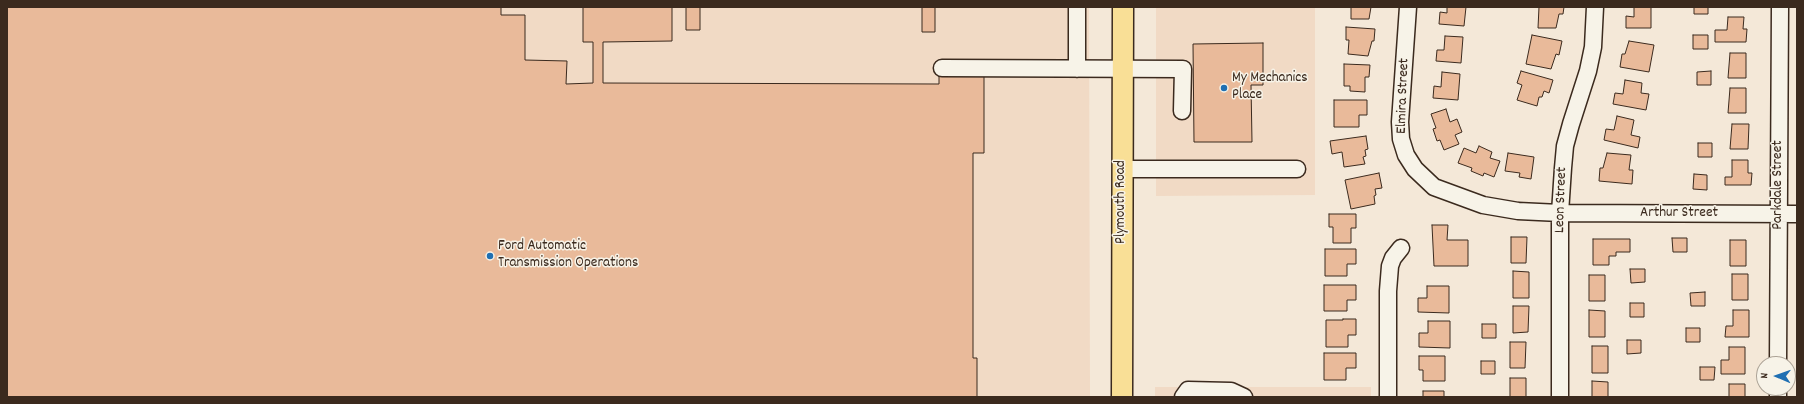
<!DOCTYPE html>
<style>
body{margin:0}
#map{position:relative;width:1804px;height:404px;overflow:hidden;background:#f4e8d8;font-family:Dekko,sans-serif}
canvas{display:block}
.frame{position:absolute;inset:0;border:8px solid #3b2a1e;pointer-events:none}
.north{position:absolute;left:1756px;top:356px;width:40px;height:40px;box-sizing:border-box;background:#f7f3e8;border:1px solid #aca397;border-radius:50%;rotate:272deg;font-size:11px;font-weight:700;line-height:16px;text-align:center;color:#3b2a1e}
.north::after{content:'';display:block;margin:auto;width:14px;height:18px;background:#1f6fb2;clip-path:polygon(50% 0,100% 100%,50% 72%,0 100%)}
</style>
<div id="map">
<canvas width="1804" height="404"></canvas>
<div class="frame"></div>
<div class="north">N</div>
</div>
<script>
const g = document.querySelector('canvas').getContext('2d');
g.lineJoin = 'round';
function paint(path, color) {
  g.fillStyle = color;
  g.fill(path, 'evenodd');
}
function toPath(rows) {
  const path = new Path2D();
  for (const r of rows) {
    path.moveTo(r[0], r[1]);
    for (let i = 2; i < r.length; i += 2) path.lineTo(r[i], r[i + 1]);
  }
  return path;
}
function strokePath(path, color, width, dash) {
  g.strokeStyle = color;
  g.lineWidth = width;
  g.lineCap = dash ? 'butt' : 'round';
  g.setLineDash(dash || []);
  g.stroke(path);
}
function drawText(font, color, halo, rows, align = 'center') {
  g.font = font + ' Dekko,sans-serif';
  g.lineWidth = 3;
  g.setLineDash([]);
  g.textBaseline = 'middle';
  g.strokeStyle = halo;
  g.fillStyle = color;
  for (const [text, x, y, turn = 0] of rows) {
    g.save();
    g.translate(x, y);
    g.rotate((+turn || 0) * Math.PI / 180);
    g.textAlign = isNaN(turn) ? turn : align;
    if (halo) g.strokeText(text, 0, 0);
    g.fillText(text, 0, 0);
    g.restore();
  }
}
paint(toPath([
 [7,7,1089,7,1090,397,7,397],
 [1156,7,1315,7,1315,195,1156,196],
 [1155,387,1371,387,1371,397,1155,397]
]), '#f1dac5');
const building = toPath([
 [7,7,501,7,501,15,525,15,525,60,567,61,566,84,593,83,593,42,583,42,583,7,672,7,672,41,603,42,603,83,939,84,939,76,984,75,984,153,973,153,973,358,977,358,977,397,7,397,7,7],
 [686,7,700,7,700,30,686,30,686,7],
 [922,7,935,7,935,32,922,32,922,7],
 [1351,7,1371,7,1369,19,1351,19,1351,7],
 [1447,7,1466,7,1464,26,1439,24,1440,12,1447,13,1447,7],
 [1539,7,1564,7,1563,14,1559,14,1556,28,1538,28,1539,7],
 [1634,7,1651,7,1651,28,1626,28,1626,16,1634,17,1634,7],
 [1694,7,1708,7,1708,14,1694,14,1694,7],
 [1728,17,1744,17,1743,29,1747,29,1746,42,1715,42,1715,30,1727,30,1728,17],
 [1346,27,1375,29,1374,41,1372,41,1368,56,1348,54,1349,40,1346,40,1346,27],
 [1532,35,1562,41,1559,55,1556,54,1551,69,1526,64,1532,35],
 [1693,35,1708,35,1708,49,1693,49,1693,35],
 [1445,36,1463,37,1461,63,1436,61,1437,50,1444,50,1445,36],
 [1629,41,1654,45,1649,72,1620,67,1622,54,1625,54,1629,41],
 [1263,43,1263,85,1251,85,1252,142,1194,142,1193,44,1263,43],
 [1730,53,1746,53,1746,78,1728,78,1730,53],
 [1344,64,1370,65,1369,77,1365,77,1365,92,1350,91,1350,86,1344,86,1344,64],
 [1521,71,1553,80,1549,93,1544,91,1542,97,1539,97,1537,106,1517,100,1522,85,1517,83,1521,71],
 [1711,71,1711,85,1697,85,1697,72,1711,71],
 [1442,72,1460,74,1458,100,1433,98,1434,86,1441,87,1442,72],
 [1625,80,1642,83,1641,93,1649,94,1646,110,1613,104,1615,93,1623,94,1625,80],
 [1730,88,1746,88,1746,113,1728,113,1730,88],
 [1334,100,1367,100,1367,115,1359,115,1359,127,1334,127,1334,100],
 [1446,109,1450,122,1457,119,1462,132,1455,135,1459,144,1444,150,1440,140,1437,141,1433,129,1436,128,1431,114,1446,109],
 [1617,116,1634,120,1631,135,1640,137,1638,148,1604,140,1606,129,1614,130,1617,116],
 [1732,124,1749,124,1748,149,1730,149,1732,124],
 [1366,136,1368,149,1365,150,1366,156,1363,157,1365,164,1344,167,1342,152,1332,154,1330,141,1366,136],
 [1698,143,1712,143,1712,157,1698,157,1698,143],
 [1479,146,1492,152,1490,158,1500,161,1494,177,1484,173,1483,176,1471,171,1472,168,1458,163,1464,148,1476,153,1479,146],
 [1508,153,1534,157,1531,179,1519,177,1520,173,1505,171,1508,153],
 [1607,153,1631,155,1629,170,1633,170,1632,184,1599,181,1600,168,1603,168,1607,153],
 [1732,160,1748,160,1748,173,1752,173,1751,185,1725,185,1725,177,1732,177,1732,160],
 [1379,173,1382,188,1375,189,1376,195,1374,196,1375,204,1351,209,1345,180,1379,173],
 [1694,174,1707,175,1707,190,1693,189,1694,174],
 [1329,214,1356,214,1356,228,1351,228,1351,243,1333,243,1333,227,1329,227,1329,214],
 [1432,225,1448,225,1447,240,1468,240,1468,266,1434,266,1432,225],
 [1511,237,1527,237,1526,263,1511,263,1511,237],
 [1672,238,1687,238,1687,252,1673,252,1672,238],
 [1593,239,1630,239,1630,252,1616,252,1616,256,1609,256,1609,265,1593,265,1593,239],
 [1730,240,1746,240,1746,266,1730,266,1730,240],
 [1325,249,1356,249,1356,264,1347,264,1347,276,1325,276,1325,249],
 [1630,269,1645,269,1645,282,1631,283,1630,269],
 [1513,271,1529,272,1529,298,1513,298,1513,271],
 [1732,274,1748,274,1748,300,1732,300,1732,274],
 [1589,275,1605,275,1605,301,1589,301,1589,275],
 [1324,285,1356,285,1356,300,1347,300,1347,311,1324,311,1324,285],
 [1427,286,1449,286,1449,313,1418,312,1418,298,1427,298,1427,286],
 [1705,292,1705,306,1691,306,1690,293,1705,292],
 [1630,303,1644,303,1644,317,1630,317,1630,303],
 [1513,306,1529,306,1528,332,1513,333,1513,306],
 [1589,310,1605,311,1605,337,1589,337,1589,310],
 [1733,310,1749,310,1749,337,1725,337,1726,326,1733,326,1733,310],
 [1343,319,1356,319,1356,335,1348,335,1348,347,1326,347,1326,320,1343,320,1343,319],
 [1428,321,1450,321,1450,348,1419,347,1419,333,1428,333,1428,321],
 [1482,324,1496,324,1496,338,1482,338,1482,324],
 [1686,328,1700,328,1700,342,1686,342,1686,328],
 [1627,340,1641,340,1641,353,1627,354,1627,340],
 [1510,342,1526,342,1525,368,1510,368,1510,342],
 [1592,346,1608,346,1608,373,1592,373,1592,346],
 [1729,347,1745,347,1745,374,1721,374,1721,360,1729,360,1729,347],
 [1324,353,1356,353,1356,368,1346,368,1346,380,1324,380,1324,353],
 [1419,356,1445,356,1445,381,1423,381,1423,370,1419,370,1419,356],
 [1481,361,1495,361,1495,374,1481,374,1481,361],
 [1700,367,1715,367,1714,380,1700,380,1700,367],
 [1510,378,1526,378,1526,397,1510,397,1510,378],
 [1592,381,1608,382,1608,397,1592,397,1592,381],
 [1729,384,1745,384,1745,397,1729,397,1729,384],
 [1423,391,1444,391,1444,397,1423,397,1423,391]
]);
paint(building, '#e9ba9a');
strokePath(building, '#3b2a1e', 1);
const minor = toPath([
 [1077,7,1077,69],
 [1408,7,1400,122,1401,139,1406,155,1415,169,1434,187,1483,205,1518,211,1560,213,1797,214],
 [942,68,1183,69,1182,111],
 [1123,169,1297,169],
 [1778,364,1780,7],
 [1183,397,1188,390,1231,391,1244,397],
 [1388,397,1388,291,1390,266,1393,258,1401,248],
 [1560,397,1560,213,1563,168,1565,146,1571,124,1588,71,1593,47,1595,7],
 [1778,397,1778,388]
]);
const major = toPath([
 [1122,397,1123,7]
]);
strokePath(minor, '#3b2a1e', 19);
strokePath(major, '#3b2a1e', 23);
strokePath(minor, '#f7f3e8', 16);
strokePath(major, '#f9df96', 20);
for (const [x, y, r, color] of [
 [1224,88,4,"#1f6fb2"],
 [490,256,4,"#1f6fb2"]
]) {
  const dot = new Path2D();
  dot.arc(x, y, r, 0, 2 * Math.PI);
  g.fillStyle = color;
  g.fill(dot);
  strokePath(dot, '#f7f3e8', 1.5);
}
drawText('15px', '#3b2a1e', '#f7f3e8', [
 ["My Mechanics",1232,79],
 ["Place",1232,96],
 ["Ford Automatic",498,247],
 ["Transmission Operations",498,264]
], 'left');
drawText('15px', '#3b2a1e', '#f7f3e8', [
 ["Elmira Street",1404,96,-88],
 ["Parkdale Street",1779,185,-90],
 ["Leon Street",1562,200,-88],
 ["Plymouth Road",1122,202,-90],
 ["Arthur Street",1679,214]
]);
</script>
